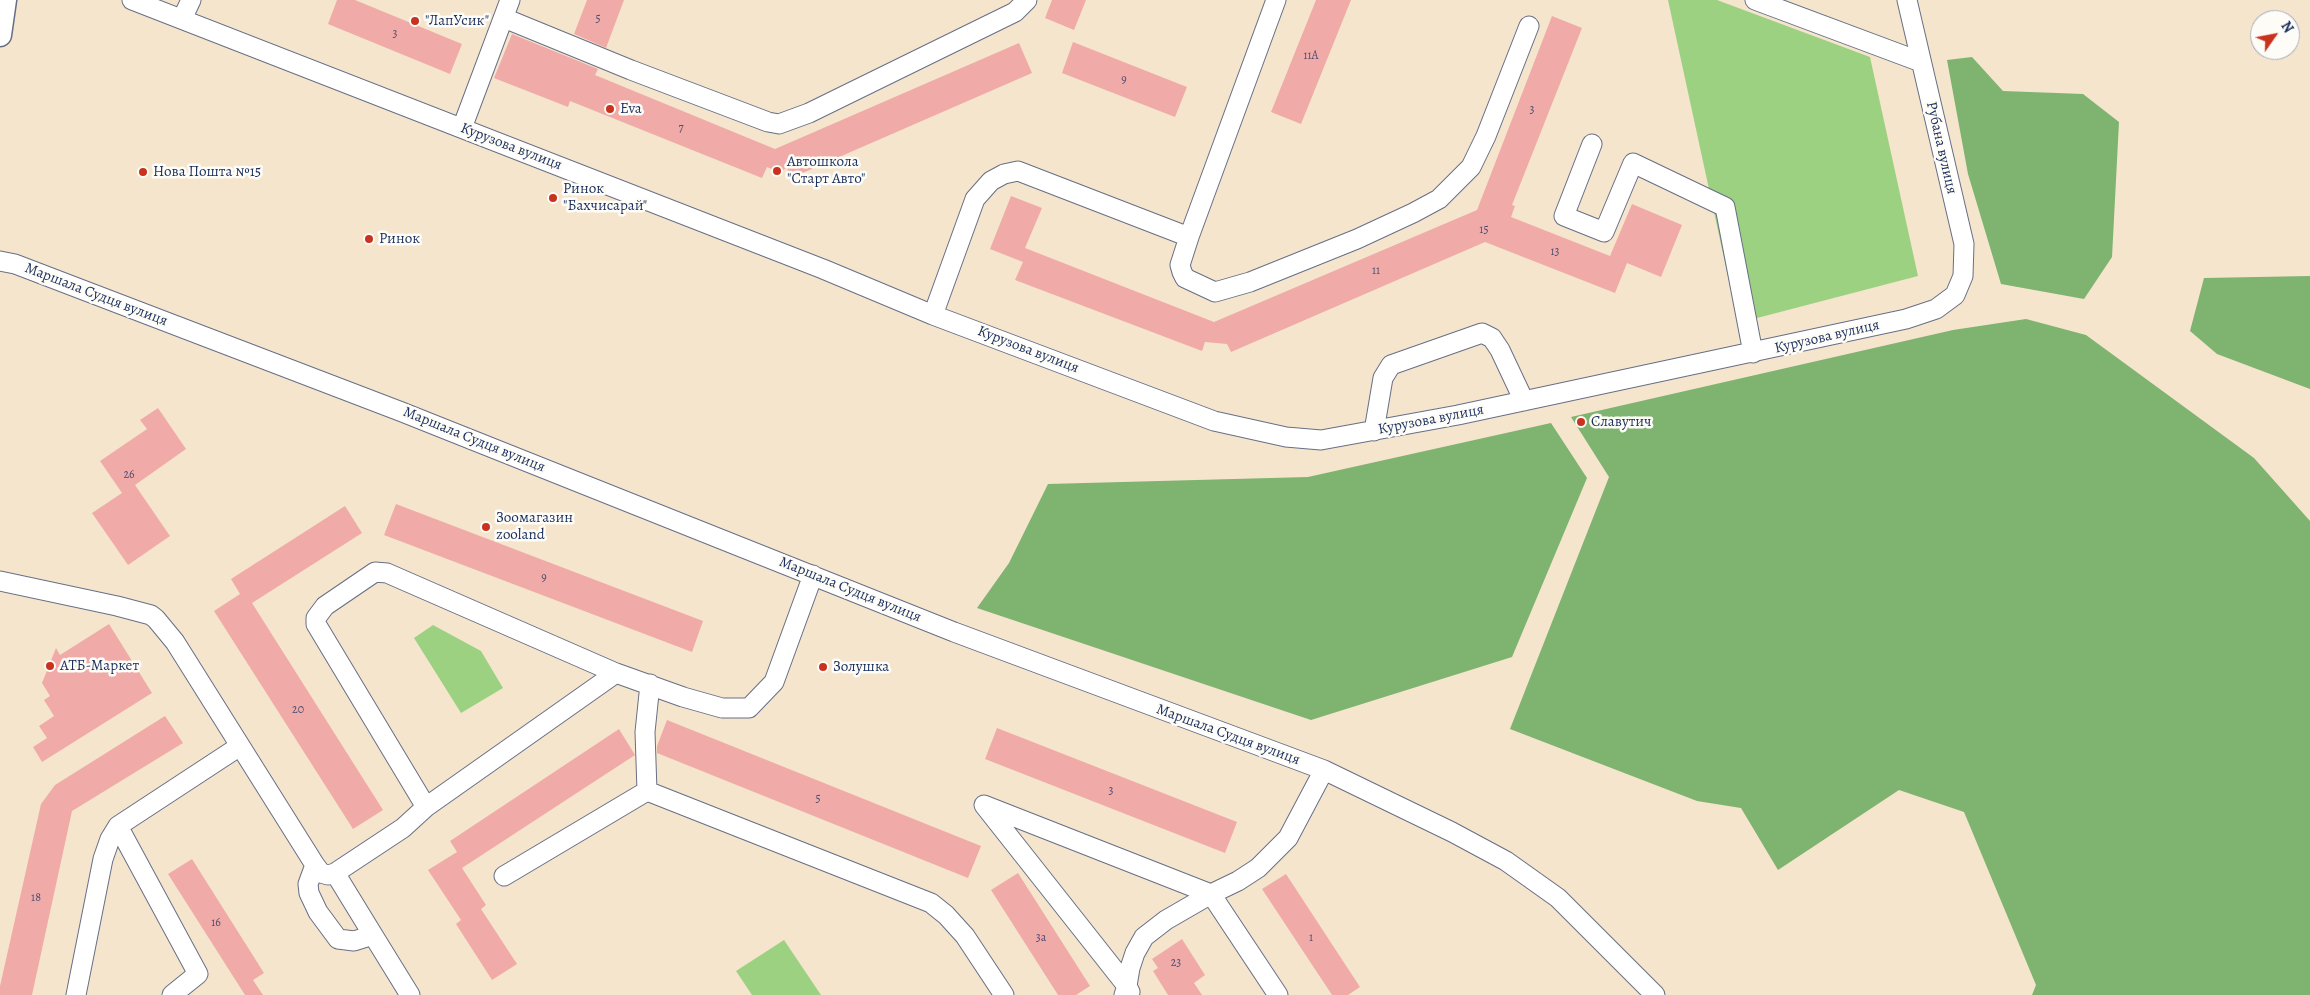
<!DOCTYPE html>
<meta charset="utf-8">
<style>
body{margin:0}
#map{position:relative;width:2310px;height:995px;overflow:hidden;background:#f5e5cd;font-family:Alegreya,serif}
canvas{display:block}
.north{position:absolute;left:2250px;top:10px;width:50px;height:50px;box-sizing:border-box;background:#fdfcf7;border:1px solid #a3aaba;border-radius:50%;rotate:57deg;font-size:14px;font-weight:700;line-height:20px;text-align:center;color:#1b2f5e}
.north::after{content:'';display:block;margin:auto;width:18px;height:22px;background:#c8321e;clip-path:polygon(50% 0,100% 100%,50% 72%,0 100%)}
</style>
<div id="map">
<canvas width="2310" height="995"></canvas>
<div class="north">N</div>
</div>
<script>
const g = document.querySelector('canvas').getContext('2d');
g.lineJoin = 'round';
function paint(path, color) {
  g.fillStyle = color;
  g.fill(path, 'evenodd');
}
function toPath(rows) {
  const path = new Path2D();
  for (const r of rows) {
    path.moveTo(r[0], r[1]);
    for (let i = 2; i < r.length; i += 2) path.lineTo(r[i], r[i + 1]);
  }
  return path;
}
function strokePath(path, color, width, dash) {
  g.strokeStyle = color;
  g.lineWidth = width;
  g.lineCap = dash ? 'butt' : 'round';
  g.setLineDash(dash || []);
  g.stroke(path);
}
function drawText(font, color, halo, rows, align = 'center') {
  g.font = font + ' Alegreya,serif';
  g.lineWidth = 5;
  g.setLineDash([]);
  g.textBaseline = 'middle';
  g.strokeStyle = halo;
  g.fillStyle = color;
  for (const [text, x, y, turn = 0] of rows) {
    g.save();
    g.translate(x, y);
    g.rotate((+turn || 0) * Math.PI / 180);
    g.textAlign = isNaN(turn) ? turn : align;
    if (halo) g.strokeText(text, 0, 0);
    g.fillText(text, 0, 0);
    g.restore();
  }
}
paint(toPath([
 [1668,0,1717,0,1870,57,1918,276,1738,323],
 [433,625,481,651,503,688,461,713,414,638],
 [784,940,821,995,752,995,736,971]
]), '#9dd182');
paint(toPath([
 [1972,57,2003,91,2083,94,2119,122,2112,257,2084,299,2001,284,1968,174,1947,60],
 [2310,276,2310,389,2217,354,2190,331,2204,278],
 [2026,319,2086,335,2254,458,2310,521,2310,995,2032,995,2036,985,1964,812,1899,790,1778,870,1741,808,1697,801,1510,729,1609,477,1571,417,1953,330],
 [1551,423,1587,478,1512,657,1311,720,977,608,1009,563,1048,484,1308,477]
]), '#7eb370');
paint(toPath([
 [337,0,355,0,462,44,450,74,328,24],
 [587,0,624,0,606,48,574,34],
 [1052,0,1086,0,1074,30,1045,18],
 [1316,0,1351,0,1301,124,1271,112],
 [1552,16,1582,28,1512,205,1515,206,1511,217,1610,256,1632,204,1682,225,1661,277,1627,263,1615,293,1485,242,1231,352,1227,344,1205,342,1202,351,1015,280,1023,262,990,249,1011,196,1042,208,1025,248,1214,322,1477,210],
 [512,34,598,69,595,75,775,149,1019,43,1032,73,791,178,787,168,778,172,767,167,762,178,570,101,568,107,494,78],
 [1073,42,1187,87,1175,117,1062,73],
 [158,408,186,449,135,485,170,536,128,565,92,513,122,493,100,461,147,429,140,420],
 [396,504,703,621,692,652,384,535],
 [345,506,362,533,252,603,383,810,353,829,214,611,240,594,231,579],
 [109,624,152,693,42,762,33,747,47,738,39,726,54,716,44,700,50,696,42,683,56,648,60,655],
 [165,716,183,743,72,811,32,995,0,995,0,986,41,804,55,785],
 [667,720,981,846,968,878,657,753,657,746],
 [997,728,1237,822,1225,853,985,759],
 [619,729,635,755,462,868,486,905,481,909,517,964,492,980,456,924,461,920,428,870,457,852,450,841],
 [192,859,264,973,253,980,263,995,245,995,168,874],
 [1018,873,1090,986,1076,995,1058,995,991,890],
 [1286,874,1360,987,1348,995,1332,995,1262,889],
 [1182,939,1205,975,1194,983,1202,995,1168,995,1153,971,1158,968,1152,959]
]), '#f0aba9');
const minor = toPath([
 [132,0,823,269,933,315,1214,421,1286,437,1321,440,1458,415,1906,319,1936,309,1955,295,1963,276,1964,244,1907,0],
 [1755,0,1921,62],
 [504,18,631,70,768,122,779,124,809,113,1015,12,1027,0],
 [182,19,191,0],
 [462,128,510,0],
 [1592,144,1564,216,1604,232,1633,163,1725,207,1753,353],
 [1189,237,1276,0],
 [0,261,15,264,402,412,954,632,1324,770,1452,832,1506,861,1558,898,1655,995],
 [933,315,975,199,991,181,1004,174,1018,171,1189,237,1180,265,1182,272,1185,278,1215,292,1250,282,1357,239,1413,213,1439,199,1471,167,1486,136,1529,26],
 [1374,431,1383,378,1391,365,1482,333,1492,338,1500,350,1524,401],
 [0,581,117,606,151,615,156,619,175,642,315,865,321,873,328,875,335,873,373,935,354,941,338,939,318,912,309,893,308,884,315,865],
 [616,673,683,697,722,708,749,708,774,682,813,575],
 [647,791,645,732,650,684],
 [118,826,198,974,172,995],
 [335,873,403,828,426,807,616,673,387,573,375,572,325,606,316,618,316,624,426,807],
 [504,876,647,791,931,903,946,915,965,936,1004,995],
 [373,935,410,995],
 [1130,992,1127,986,1130,968,1135,953,1144,937,1166,920,1211,894,1238,881,1258,868,1288,838,1324,770],
 [76,995,103,859,110,839,118,826,240,746],
 [1124,995,1127,986,984,805,1211,894,1278,995]
]);
const major = toPath([
 [0,35,5,0]
]);
strokePath(minor, '#676f85', 21);
strokePath(major, '#676f85', 25);
strokePath(minor, '#fff', 19);
strokePath(major, '#fff', 22);
for (const [x, y, r, color] of [
 [415,21,5,"#c8321e"],
 [610,109,5,"#c8321e"],
 [777,171,5,"#c8321e"],
 [143,172,5,"#c8321e"],
 [553,198,5,"#c8321e"],
 [369,239,5,"#c8321e"],
 [1581,422,5,"#c8321e"],
 [486,527,5,"#c8321e"],
 [50,666,5,"#c8321e"],
 [823,667,5,"#c8321e"]
]) {
  const dot = new Path2D();
  dot.arc(x, y, r, 0, 2 * Math.PI);
  g.fillStyle = color;
  g.fill(dot);
  strokePath(dot, '#fdfcf7', 2);
}
drawText('12px', '#504e71', null, [
 ["5",598,19],
 ["3",395,34],
 ["11А",1311,56],
 ["9",1124,80],
 ["3",1532,110],
 ["7",681,128],
 ["15",1484,230],
 ["13",1555,252],
 ["11",1376,271],
 ["26",129,475],
 ["9",544,578],
 ["20",298,710],
 ["3",1111,791],
 ["5",818,799],
 ["18",36,898],
 ["16",216,923],
 ["3а",1041,938],
 ["1",1311,938],
 ["23",1176,963]
]);
drawText('15px', '#1b2f5e', '#fdfcf7', [
 ["\"ЛапУсик\"",425,21],
 ["Eva",620,109],
 ["Автошкола",787,162],
 ["\"Старт Авто\"",787,179],
 ["Нова Пошта №15",153,172],
 ["Ринок",563,189],
 ["\"Бахчисарай\"",563,206],
 ["Ринок",379,239],
 ["Славутич",1591,422],
 ["Зоомагазин",496,518],
 ["zooland",496,535],
 ["АТБ-Маркет",60,666],
 ["Золушка",833,667]
], 'left');
drawText('15px', '#1b2f5e', '#fdfcf7', [
 ["Курузова вулиця",511,147,21],
 ["Рубана вулиця",1941,148,77],
 ["Маршала Судця вулиця",96,295,21],
 ["Курузова вулиця",1827,337,-13],
 ["Курузова вулиця",1028,350,21],
 ["Курузова вулиця",1431,420,-11],
 ["Маршала Судця вулиця",474,440,22],
 ["Маршала Судця вулиця",850,590,22],
 ["Маршала Судця вулиця",1228,735,20]
]);
</script>
